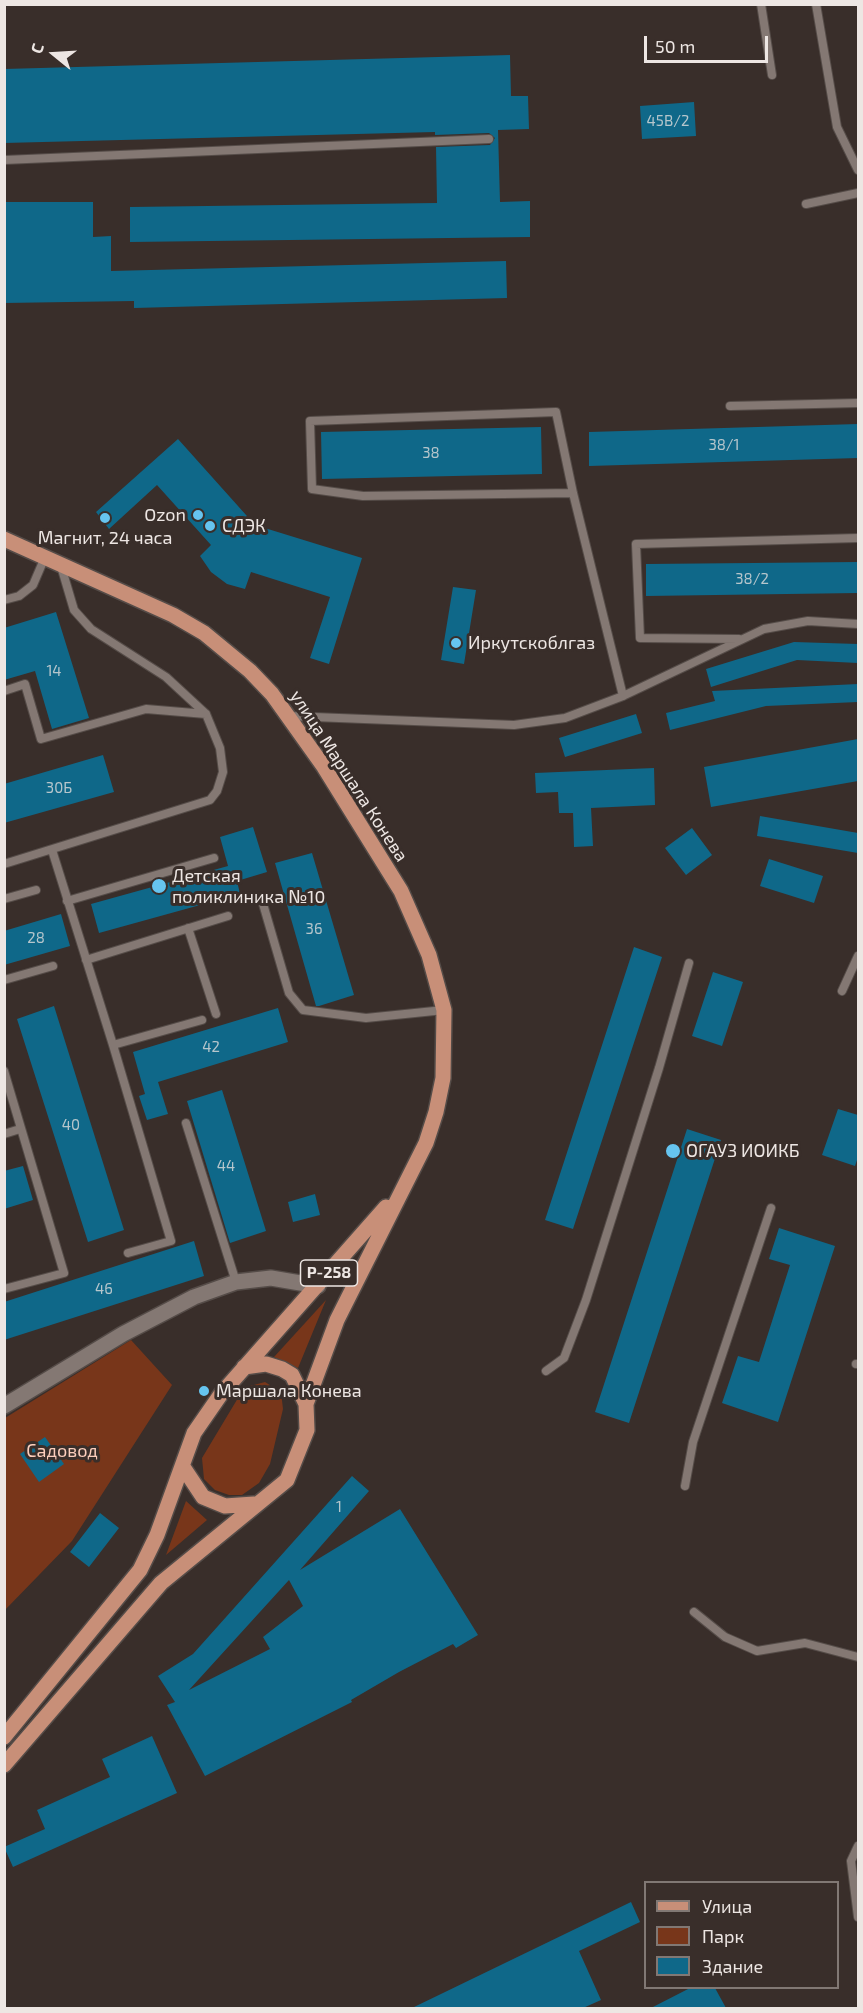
<!DOCTYPE html>
<meta charset="utf-8">
<style>
body{margin:0}
#map{position:relative;width:863px;height:2013px;overflow:hidden;background:#392e2a;font-family:"Exo 2",sans-serif}
canvas{display:block}
.frame{position:absolute;inset:0;border:6px solid #ede6e3;pointer-events:none}
.legend{position:absolute;left:644px;top:1881px;width:195px;height:108px;box-sizing:border-box;background:#392e2a;border:2px solid #817874;margin:0;padding:8px 10px;list-style:none;font-size:18px;color:#ede6e3}
.legend li{display:flex;align-items:center;gap:12px;height:30px}
.legend b{width:30px;border:2px solid #817874}
.north{position:absolute;left:24px;top:24px;width:60px;height:60px;-webkit-text-stroke:4px #392e2a;paint-order:stroke;rotate:288deg;font-size:16px;font-weight:700;line-height:24px;text-align:center;color:#ede6e3}
.north::after{content:'';display:block;margin:auto;width:21px;height:27px;background:#ede6e3;clip-path:polygon(50% 0,100% 100%,50% 72%,0 100%)}
.scale{position:absolute;left:644px;top:36px;width:124px;height:27px;box-sizing:border-box;border:3px solid #ede6e3;border-top:0;padding-left:8px;font-size:18px;line-height:21px;white-space:nowrap;color:#ede6e3;-webkit-text-stroke:4px #392e2a;paint-order:stroke}
</style>
<div id="map">
<canvas width="863" height="2013"></canvas>
<div class="frame"></div>
<ul class="legend">
<li><b style="height:8px;background:#c88f78"></b>Улица</li>
<li><b style="height:16px;background:#78361a"></b>Парк</li>
<li><b style="height:16px;background:#0f6889"></b>Здание</li>
</ul>
<div class="north">С</div>
<div class="scale">50 m</div>
</div>
<script>
const g = document.querySelector('canvas').getContext('2d');
g.lineJoin = 'round';
function paint(path, color) {
  g.fillStyle = color;
  g.fill(path, 'evenodd');
}
function toPath(rows) {
  const path = new Path2D();
  for (const r of rows) {
    path.moveTo(r[0], r[1]);
    for (let i = 2; i < r.length; i += 2) path.lineTo(r[i], r[i + 1]);
  }
  return path;
}
function strokePath(path, color, width, dash) {
  g.strokeStyle = color;
  g.lineWidth = width;
  g.lineCap = dash ? 'butt' : 'round';
  g.setLineDash(dash || []);
  g.stroke(path);
}
function drawText(font, color, halo, rows, align = 'center') {
  g.font = font + ' "Exo 2",sans-serif';
  g.lineWidth = 6;
  g.setLineDash([]);
  g.textBaseline = 'middle';
  g.strokeStyle = halo;
  g.fillStyle = color;
  for (const [text, x, y, turn = 0] of rows) {
    g.save();
    g.translate(x, y);
    g.rotate((+turn || 0) * Math.PI / 180);
    g.textAlign = isNaN(turn) ? turn : align;
    if (halo) g.strokeText(text, 0, 0);
    g.fillText(text, 0, 0);
    g.restore();
  }
}
paint(toPath([
 [326,1300,298,1368,274,1357],
 [131,1340,172,1385,72,1541,5,1610,5,1418],
 [265,1382,281,1392,283,1409,270,1464,259,1483,242,1495,229,1495,215,1490,204,1479,202,1458,238,1398,250,1386],
 [186,1501,207,1520,166,1555]
]), '#78361a');
paint(toPath([
 [510,55,511,96,528,96,529,129,498,130,500,202,530,201,530,237,130,242,130,207,437,203,436,147,490,145,495,138,489,133,435,135,435,132,4,143,4,69],
 [694,102,696,136,642,139,640,106],
 [4,202,93,202,93,237,111,236,111,271,506,261,507,298,134,308,134,301,4,303],
 [858,424,858,458,589,466,589,432],
 [541,427,542,474,322,479,321,432],
 [178,439,255,525,362,558,329,664,310,658,330,597,251,572,245,589,227,584,211,572,200,556,211,545,157,485,109,529,96,512],
 [858,562,858,593,646,596,646,564],
 [453,587,476,590,464,664,441,660],
 [56,612,89,718,52,729,35,671,4,680,4,628],
 [794,642,858,644,858,663,797,660,711,687,706,669],
 [858,684,858,702,766,706,670,730,666,713,715,701,712,691],
 [636,714,642,733,565,757,559,738],
 [858,739,858,781,711,807,704,767],
 [103,755,114,792,4,823,4,784],
 [654,768,655,805,591,808,593,846,574,847,573,813,559,813,558,792,536,793,535,773],
 [760,816,858,833,858,853,757,836],
 [253,827,267,872,237,881,240,894,99,933,91,904,228,866,220,837],
 [692,828,712,855,686,875,665,848],
 [312,853,354,995,319,1006,316,1006,275,863],
 [769,859,823,876,814,903,760,886],
 [61,914,70,946,4,965,4,931],
 [634,947,662,957,573,1229,545,1220],
 [713,972,743,982,722,1046,692,1036],
 [54,1006,124,1230,88,1242,17,1019],
 [278,1008,288,1042,158,1082,168,1114,147,1120,139,1096,145,1094,133,1052],
 [222,1090,266,1231,230,1243,187,1101],
 [838,1109,858,1115,858,1157,855,1166,822,1155],
 [687,1129,721,1140,629,1423,595,1412],
 [23,1166,33,1200,4,1209,4,1171],
 [315,1194,320,1215,293,1222,288,1202],
 [779,1228,835,1246,778,1422,722,1403,738,1356,759,1362,790,1265,769,1259],
 [194,1241,204,1276,4,1340,4,1302],
 [45,1437,64,1464,39,1482,20,1454],
 [352,1476,369,1491,300,1570,400,1509,478,1635,456,1648,453,1644,399,1672,351,1700,352,1702,205,1776,167,1705,175,1702,158,1676,193,1654],
 [289,1580,303,1606,263,1637,270,1649,189,1690],
 [100,1513,119,1528,89,1567,70,1552],
 [152,1736,177,1793,13,1867,4,1847,45,1829,37,1810,110,1777,102,1759],
 [631,1902,640,1922,579,1951,601,2000,583,2008,412,2008],
 [690,1988,715,1988,726,2008,651,2008]
]), '#0f6889');
const lane = toPath([
 [761,4,772,75],
 [816,4,837,127,858,170],
 [4,160,489,139],
 [806,204,858,193],
 [730,406,858,403],
 [573,493,363,496,312,489,310,421,556,412,573,493,623,696],
 [4,600,19,596,33,585,45,557],
 [739,639,640,638,636,544,858,538],
 [4,691,25,684,41,739,146,709,206,714],
 [289,716,514,725,565,718,623,696,764,629,808,621,858,624],
 [52,850,113,1045,171,1241,128,1253],
 [4,864,210,800,217,791,223,772,220,748,206,714,166,677,91,629,74,610,61,566],
 [261,897,289,993,303,1010,366,1018,444,1010],
 [4,899,36,890],
 [67,901,214,858],
 [188,928,216,1014],
 [86,960,228,916],
 [4,980,53,966],
 [842,991,858,956],
 [113,1045,202,1020],
 [4,1071,64,1273,4,1289],
 [186,1123,236,1282],
 [4,1134,20,1129],
 [856,1364,858,1364],
 [546,1371,564,1358,586,1300,659,1068,689,963],
 [685,1486,693,1442,771,1208],
 [694,1612,725,1637,757,1651,805,1643,858,1657],
 [858,1846,851,1861,858,1917]
]);
const street = toPath([
 [4,1406,123,1334,194,1297,236,1282,271,1278,318,1286]
]);
const primary = toPath([
 [4,539,173,615,204,633,250,671,272,694,324,767,401,891,429,955,444,1010,443,1078,436,1112,426,1143,337,1320,306,1404],
 [183,1467,203,1497,225,1506,254,1504],
 [4,1737,140,1570,157,1535,194,1433,221,1394,386,1207],
 [4,1765,161,1583,287,1480,307,1430,306,1404,292,1375,282,1369,266,1364,244,1367]
]);
strokePath(lane, '#554c48', 10);
strokePath(street, '#554c48', 18);
strokePath(primary, '#554c48', 18);
strokePath(lane, '#847873', 8);
strokePath(street, '#847873', 15);
strokePath(primary, '#c88f78', 15);
for (const [x, y, r, color] of [
 [198,515,6,"#66c4ef"],
 [105,518,6,"#66c4ef"],
 [210,526,6,"#66c4ef"],
 [456,643,6,"#66c4ef"],
 [159,886,8,"#66c4ef"],
 [673,1151,8,"#66c4ef"],
 [204,1391,6,"#66c4ef"]
]) {
  const dot = new Path2D();
  dot.arc(x, y, r, 0, 2 * Math.PI);
  g.fillStyle = color;
  g.fill(dot);
  strokePath(dot, '#392e2a', 2);
}
drawText('15px', '#b6c6cc', null, [
 ["45В/2",668,121],
 ["38/1",724,445],
 ["38",431,453],
 ["38/2",752,579],
 ["14",54,671],
 ["30Б",59,788],
 ["36",314,929],
 ["28",36,938],
 ["42",211,1047],
 ["40",71,1125],
 ["44",226,1166],
 ["46",104,1289],
 ["1",339,1507]
]);
for (const [x, y, w] of [
 [329,1273,57]
]) {
  const box = new Path2D();
  box.roundRect(x - w / 2, y - 13, w, 26, 4.5);
  g.fillStyle = '#392e2a';
  g.fill(box);
  strokePath(box, '#ede6e3', 1.5);
}
drawText('bold 16px', '#ede6e3', null, [
 ["Р-258",329,1273]
]);
drawText('18px', '#ede6e3', '#392e2a', [
 ["Ozon",186,515,"right"],
 ["СДЭК",222,526],
 ["Магнит, 24 часа",105,538,"center"],
 ["Иркутскоблгаз",468,643],
 ["Детская",172,876],
 ["поликлиника №10",172,897],
 ["ОГАУЗ ИОИКБ",686,1151],
 ["Маршала Конева",216,1391]
], 'left');
drawText('18px', '#ede6e3', '#392e2a', [
 ["улица Маршала Конева",349,776,57]
]);
drawText('18px', '#fccebc', '#392e2a', [
 ["Садовод",62,1451]
]);
</script>
